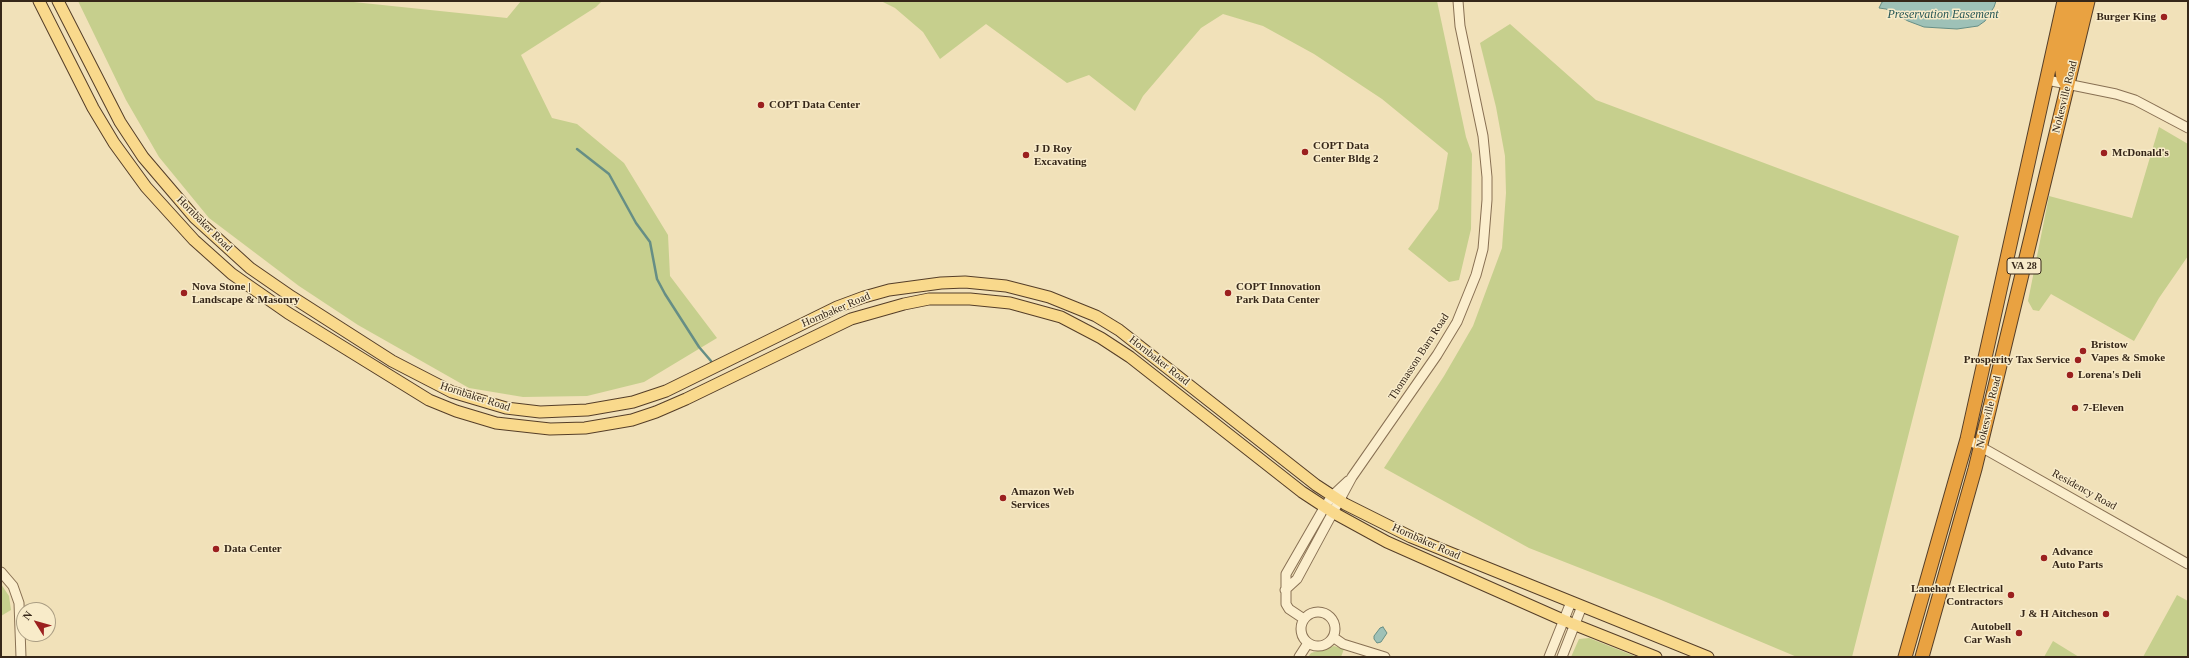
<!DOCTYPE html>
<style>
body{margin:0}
#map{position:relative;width:2189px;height:658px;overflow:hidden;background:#f1e1b9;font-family:Georgia,serif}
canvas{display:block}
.frame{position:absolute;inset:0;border:2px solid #362719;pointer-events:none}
.north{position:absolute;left:16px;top:602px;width:40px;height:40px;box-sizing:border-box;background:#f8ebc9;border:1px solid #aa9d83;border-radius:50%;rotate:307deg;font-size:11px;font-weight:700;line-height:16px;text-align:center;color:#362719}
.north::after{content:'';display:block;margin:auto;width:14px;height:18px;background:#9b201f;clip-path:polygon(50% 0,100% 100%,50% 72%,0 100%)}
</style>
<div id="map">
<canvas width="2189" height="658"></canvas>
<div class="frame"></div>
<div class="north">N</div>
</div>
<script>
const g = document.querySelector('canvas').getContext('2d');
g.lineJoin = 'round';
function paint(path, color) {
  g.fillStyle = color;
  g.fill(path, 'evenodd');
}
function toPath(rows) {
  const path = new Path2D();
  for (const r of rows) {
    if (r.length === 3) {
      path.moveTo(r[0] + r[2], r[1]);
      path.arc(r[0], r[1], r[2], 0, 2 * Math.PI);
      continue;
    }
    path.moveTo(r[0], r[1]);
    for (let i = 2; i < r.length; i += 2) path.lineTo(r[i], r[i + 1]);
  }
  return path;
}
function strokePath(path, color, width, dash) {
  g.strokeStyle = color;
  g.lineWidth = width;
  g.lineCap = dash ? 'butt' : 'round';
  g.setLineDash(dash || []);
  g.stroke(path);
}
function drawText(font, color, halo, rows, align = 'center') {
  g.font = font + ' Georgia,serif';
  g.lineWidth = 3;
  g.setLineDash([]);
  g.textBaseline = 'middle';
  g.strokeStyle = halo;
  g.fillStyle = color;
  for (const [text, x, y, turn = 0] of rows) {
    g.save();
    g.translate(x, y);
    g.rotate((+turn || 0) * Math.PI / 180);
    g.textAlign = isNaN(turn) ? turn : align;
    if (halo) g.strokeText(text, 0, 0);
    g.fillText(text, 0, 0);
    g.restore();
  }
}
paint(toPath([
 [78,1,344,1,507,18,521,1,602,1,596,7,521,55,552,118,577,124,624,163,668,235,670,276,717,338,644,382,587,396,523,397,469,388,358,325,299,286,209,218,159,157,126,100],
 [881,1,1437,1,1466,137,1472,154,1471,229,1459,280,1449,282,1408,249,1438,209,1448,153,1382,99,1314,54,1263,26,1223,14,1201,28,1143,96,1135,111,1089,75,1067,83,986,24,940,59,923,32,895,8],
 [1510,24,1596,100,1959,236,1852,657,1797,657,1659,599,1529,548,1384,468,1444,376,1473,326,1502,248,1506,193,1505,156,1496,107,1480,43],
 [2159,127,2188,144,2188,256,2159,298,2134,341,2051,294,2039,311,2033,310,2028,301,2049,196,2132,218],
 [1,584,9,596,11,610,1,616],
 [2177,595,2188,601,2188,657,2143,657],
 [1589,638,1637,657,1571,657,1579,639],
 [2053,641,2079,657,2044,657],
 [1334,646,1344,649,1341,657,1308,657,1311,653]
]), '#c6cf8d');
const water = toPath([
 [1885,1,1996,1,1994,7,1985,21,1978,26,1957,29,1924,27,1908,21,1886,9,1879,8,1882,2,1885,1],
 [1383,627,1387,633,1381,642,1377,643,1374,639,1374,636,1380,628,1383,627]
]);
paint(water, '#9ec1b7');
strokePath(water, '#668e85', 1);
strokePath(toPath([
 [577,149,609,174,636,223,650,242,657,279,665,294,699,347,711,361]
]), '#668e85', 2.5);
const minor = toPath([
 [2047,80,2116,94,2135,100,2188,128],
 [1967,439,2188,564],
 [1,572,13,586,19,603,21,657],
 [1285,590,1297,579,1352,477,1437,355,1457,322,1476,275,1483,249,1487,200,1487,177,1483,136,1460,26,1458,1],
 [1318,629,17],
 [1304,619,1289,609,1286,604,1286,574,1324,508,1332,496,1348,481],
 [1333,637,1343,644,1385,657],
 [1299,657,1308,643],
 [1549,657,1571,602],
 [1562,657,1582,606]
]);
const major = toPath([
 [39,1,93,108,114,143,146,187,194,240,232,274,288,313,429,400,456,411,496,423,550,429,585,428,632,420,656,412,686,399,851,319,904,304,929,299,970,299,1010,303,1061,317,1101,338,1130,357,1302,492,1334,513,1387,542,1563,620,1656,657],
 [58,1,120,122,143,157,195,218,250,268,292,297,392,361,452,392,506,408,540,412,587,410,633,402,666,391,837,307,864,297,889,290,941,283,965,282,1006,286,1049,297,1096,316,1119,330,1316,485,1345,504,1411,537,1708,657]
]);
const highway = toPath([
 [2067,85,2063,78,2061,65,2076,1],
 [1905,657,1967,439,2064,1],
 [1922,657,1975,469,2088,1]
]);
strokePath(minor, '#887053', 11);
strokePath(major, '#553e28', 13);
strokePath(highway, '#553e28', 15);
strokePath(minor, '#fbeecd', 9);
strokePath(major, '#f9d98c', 11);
strokePath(highway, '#e9a241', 13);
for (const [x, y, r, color] of [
 [2164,17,4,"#9b201f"],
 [761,105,4,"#9b201f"],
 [1305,152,4,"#9b201f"],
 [2104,153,4,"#9b201f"],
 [1026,155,4,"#9b201f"],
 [184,293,4,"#9b201f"],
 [1228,293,4,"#9b201f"],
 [2083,351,4,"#9b201f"],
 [2078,360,4,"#9b201f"],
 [2070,375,4,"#9b201f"],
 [2075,408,4,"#9b201f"],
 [1003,498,4,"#9b201f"],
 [216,549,4,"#9b201f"],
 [2044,558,4,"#9b201f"],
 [2011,595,4,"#9b201f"],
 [2106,614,4,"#9b201f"],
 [2019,633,4,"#9b201f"]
]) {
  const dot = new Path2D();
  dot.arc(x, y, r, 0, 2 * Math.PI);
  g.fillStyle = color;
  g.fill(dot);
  strokePath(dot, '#f8ebc9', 1.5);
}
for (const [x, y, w] of [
 [2024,266,34]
]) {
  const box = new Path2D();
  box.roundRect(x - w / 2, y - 8, w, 16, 3);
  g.fillStyle = '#f8ebc9';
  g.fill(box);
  strokePath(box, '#362719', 1);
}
drawText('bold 10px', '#362719', null, [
 ["VA 28",2024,266]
]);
drawText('bold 11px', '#362719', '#f8ebc9', [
 ["Burger King",2156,17,"right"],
 ["COPT Data Center",769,105],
 ["COPT Data",1313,146],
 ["Center Bldg 2",1313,159],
 ["J D Roy",1034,149],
 ["Excavating",1034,162],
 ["McDonald's",2112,153],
 ["Nova Stone |",192,287],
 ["Landscape & Masonry",192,300],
 ["COPT Innovation",1236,287],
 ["Park Data Center",1236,300],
 ["Bristow",2091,345],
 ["Vapes & Smoke",2091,358],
 ["Prosperity Tax Service",2070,360,"right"],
 ["Lorena's Deli",2078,375],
 ["7-Eleven",2083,408],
 ["Amazon Web",1011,492],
 ["Services",1011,505],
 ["Data Center",224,549],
 ["Advance",2052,552],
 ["Auto Parts",2052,565],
 ["Lanehart Electrical",2003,589,"right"],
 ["Contractors",2003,602,"right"],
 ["J & H Aitcheson",2098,614,"right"],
 ["Autobell",2011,627,"right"],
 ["Car Wash",2011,640,"right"]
], 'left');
drawText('11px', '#362719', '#f8ebc9', [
 ["Nokesville Road",2065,97,-76],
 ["Hornbaker Road",204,224,45],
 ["Hornbaker Road",836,310,-23],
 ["Thomasson Barn Road",1419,357,-57],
 ["Hornbaker Road",1159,361,38],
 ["Hornbaker Road",475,397,18],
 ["Nokesville Road",1989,412,-76],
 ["Residency Road",2084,490,29],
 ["Hornbaker Road",1426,542,24]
]);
drawText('italic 12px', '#275755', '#f8ebc9', [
 ["Preservation Easement",1943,15]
]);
</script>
